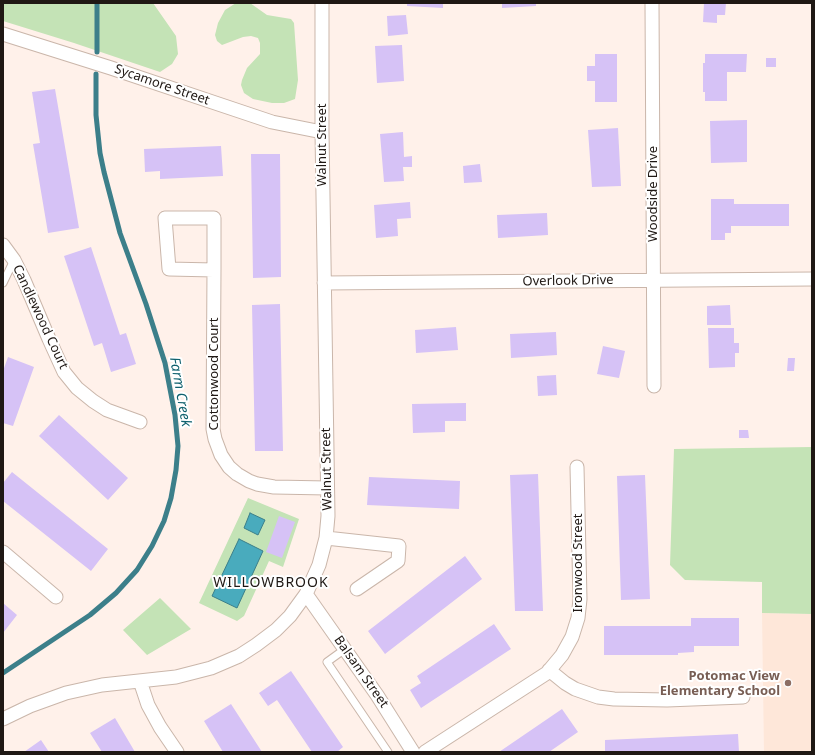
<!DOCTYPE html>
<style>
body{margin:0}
#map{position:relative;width:815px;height:755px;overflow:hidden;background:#fff1ea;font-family:"Noto Sans",sans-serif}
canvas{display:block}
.frame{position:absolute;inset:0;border:4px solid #1f1814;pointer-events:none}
</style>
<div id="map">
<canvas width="815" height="755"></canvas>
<div class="frame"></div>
</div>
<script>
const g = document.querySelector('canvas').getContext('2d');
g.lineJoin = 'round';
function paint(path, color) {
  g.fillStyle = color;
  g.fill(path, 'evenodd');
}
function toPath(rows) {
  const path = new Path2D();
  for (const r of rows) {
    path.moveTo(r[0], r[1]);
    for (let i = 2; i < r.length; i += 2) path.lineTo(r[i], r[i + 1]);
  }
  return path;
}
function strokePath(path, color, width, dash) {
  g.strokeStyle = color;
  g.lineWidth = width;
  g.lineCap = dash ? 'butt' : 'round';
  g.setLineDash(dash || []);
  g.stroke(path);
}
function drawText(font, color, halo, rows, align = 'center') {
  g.font = font + ' "Noto Sans",sans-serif';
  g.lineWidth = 4;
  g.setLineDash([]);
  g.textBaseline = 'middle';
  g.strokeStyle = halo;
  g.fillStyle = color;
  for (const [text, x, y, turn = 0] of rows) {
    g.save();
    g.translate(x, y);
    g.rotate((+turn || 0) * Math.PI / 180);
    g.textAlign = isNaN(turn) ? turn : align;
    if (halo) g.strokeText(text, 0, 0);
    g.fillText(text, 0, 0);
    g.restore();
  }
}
paint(toPath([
 [762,613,812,614,812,752,764,752]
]), '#fee7d9');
paint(toPath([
 [3,3,153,3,176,36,178,54,172,64,160,72,74,43,3,21],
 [236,3,250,3,267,15,291,19,294,23,298,80,295,99,284,103,272,103,253,99,244,93,241,85,242,80,247,68,260,54,260,43,258,38,251,36,243,37,222,45,217,41,215,35,218,23,225,10],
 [812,447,812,614,762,613,762,582,685,580,670,565,674,449],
 [248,498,299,519,283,567,269,561,244,616,237,621,199,603],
 [160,598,191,629,147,655,123,630]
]), '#c4e3b6');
const water = toPath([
 [250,513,265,520,258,535,244,528,250,513],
 [239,539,263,551,237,608,212,596,239,539]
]);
paint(water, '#49abbd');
strokePath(water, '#3c7f8a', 1);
strokePath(toPath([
 [97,52,97,3],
 [3,673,90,615,116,593,137,570,152,546,164,521,171,498,176,470,178,446,175,415,165,363,146,304,120,233,104,172,100,153,96,115,96,74]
]), '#3c7f8a', 5);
paint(toPath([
 [407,3,443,3,443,8,407,6],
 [502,3,536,3,536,6,502,8],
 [704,3,726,3,725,15,717,15,717,23,703,22],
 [406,15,408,34,388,36,387,16],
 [402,45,404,81,377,83,375,46],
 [595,54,617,54,617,102,595,102,595,81,587,81,587,66,595,66],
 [705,54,747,54,746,72,727,72,727,101,705,101,705,92,703,92,703,63,705,63],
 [766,58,776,58,776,67,766,67],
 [55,89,79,228,48,233,33,144,40,143,32,92],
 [747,120,747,162,711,163,710,121],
 [618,128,621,186,592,187,588,130],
 [403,132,404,157,412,156,412,167,403,167,404,181,384,182,380,134],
 [221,146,223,176,160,179,160,171,145,172,144,149],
 [251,154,280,154,281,277,253,278],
 [480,164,482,182,464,183,463,166],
 [711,199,734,199,734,204,789,204,789,226,731,226,731,233,725,233,725,240,711,240],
 [410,202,411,218,397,219,398,236,376,238,374,205],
 [547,213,548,235,498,238,497,215],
 [91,247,120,335,126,333,136,364,111,372,102,343,94,346,64,256],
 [280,304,283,451,255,451,252,305],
 [730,305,731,325,707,325,707,306],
 [456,327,458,350,416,353,415,330],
 [708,328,734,328,734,343,739,343,739,353,735,353,735,367,709,368],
 [556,332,557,355,511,358,510,334],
 [603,346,625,351,619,378,597,374],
 [8,357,34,367,13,426,3,423,3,371],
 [788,358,795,358,794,371,787,371],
 [556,375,557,395,538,396,537,376],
 [466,403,466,421,445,421,445,432,413,433,412,404],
 [59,415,128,478,108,500,39,436],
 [739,430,748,430,749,438,739,438],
 [12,472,108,549,91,571,3,501,3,483],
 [538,474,543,611,515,611,510,475],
 [645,475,650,599,621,600,617,476],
 [369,477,460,481,459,509,367,505],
 [279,516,295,522,282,558,266,552],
 [465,556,482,579,385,654,368,631],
 [3,603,17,615,3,633],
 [691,618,739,618,739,646,694,646,694,652,678,653,678,655,604,655,604,626,691,626],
 [494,624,511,649,421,708,410,690,421,683,417,676],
 [291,671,343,747,337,752,312,752,277,700,268,706,259,693],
 [231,704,262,752,223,752,204,721],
 [562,709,578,732,549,752,499,752],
 [115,718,135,752,102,752,90,733],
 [738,734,739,752,605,752,605,740],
 [41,740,49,752,24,752]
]), '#d6c2f6');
const lane = toPath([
 [3,283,14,260],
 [345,649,327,662,388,752]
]);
const street = toPath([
 [652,3,654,386],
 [3,34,111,68,272,122,322,132],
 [165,218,214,218,214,270,169,269,165,218],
 [3,245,14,260,24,280,49,339,64,372,77,388,93,401,107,410,140,422],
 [214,270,213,429,215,439,221,455,229,467,237,474,249,481,257,484,274,487,327,488],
 [324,283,812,279],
 [326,538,399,546,398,561,357,589],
 [3,552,56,597],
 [306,594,377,695,413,752],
 [549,670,565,683,575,689,598,697,614,699,667,700,743,697],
 [140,681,148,705,160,727,177,752],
 [3,719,30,706,66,693,102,685,176,677,211,668,239,656,256,645,276,630,290,616,306,594,319,565,326,538,328,516,322,132,322,3],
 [425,752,547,673,562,655,572,637,578,618,580,599,577,467]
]);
strokePath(lane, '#cab6aa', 9);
strokePath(street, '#cab6aa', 15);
strokePath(lane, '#fff', 7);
strokePath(street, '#fff', 13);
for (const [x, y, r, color] of [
 [788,683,4,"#8d6e63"]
]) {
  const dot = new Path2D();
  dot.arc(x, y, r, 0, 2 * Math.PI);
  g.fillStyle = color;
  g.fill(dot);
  strokePath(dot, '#fff', 1.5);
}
drawText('13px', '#1f1814', '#fff', [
 ["Sycamore Street",162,85,19],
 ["Walnut Street",322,145,-90],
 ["Woodside Drive",653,194,-90],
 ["Overlook Drive",568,281,-1],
 ["Candlewood Court",40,317,65],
 ["Cottonwood Court",214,374,-90],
 ["Walnut Street",327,469,-91],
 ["Ironwood Street",578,563,-90],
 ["Balsam Street",361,672,55]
]);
drawText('bold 13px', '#785e54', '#fff', [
 ["Potomac View",780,676],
 ["Elementary School",780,691]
], 'right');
drawText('italic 14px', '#10616e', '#fff', [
 ["Farm Creek",180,392,80]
]);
g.letterSpacing = '1px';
drawText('14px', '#1f1814', '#fff', [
 ["WILLOWBROOK",271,583]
]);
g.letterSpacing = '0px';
</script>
